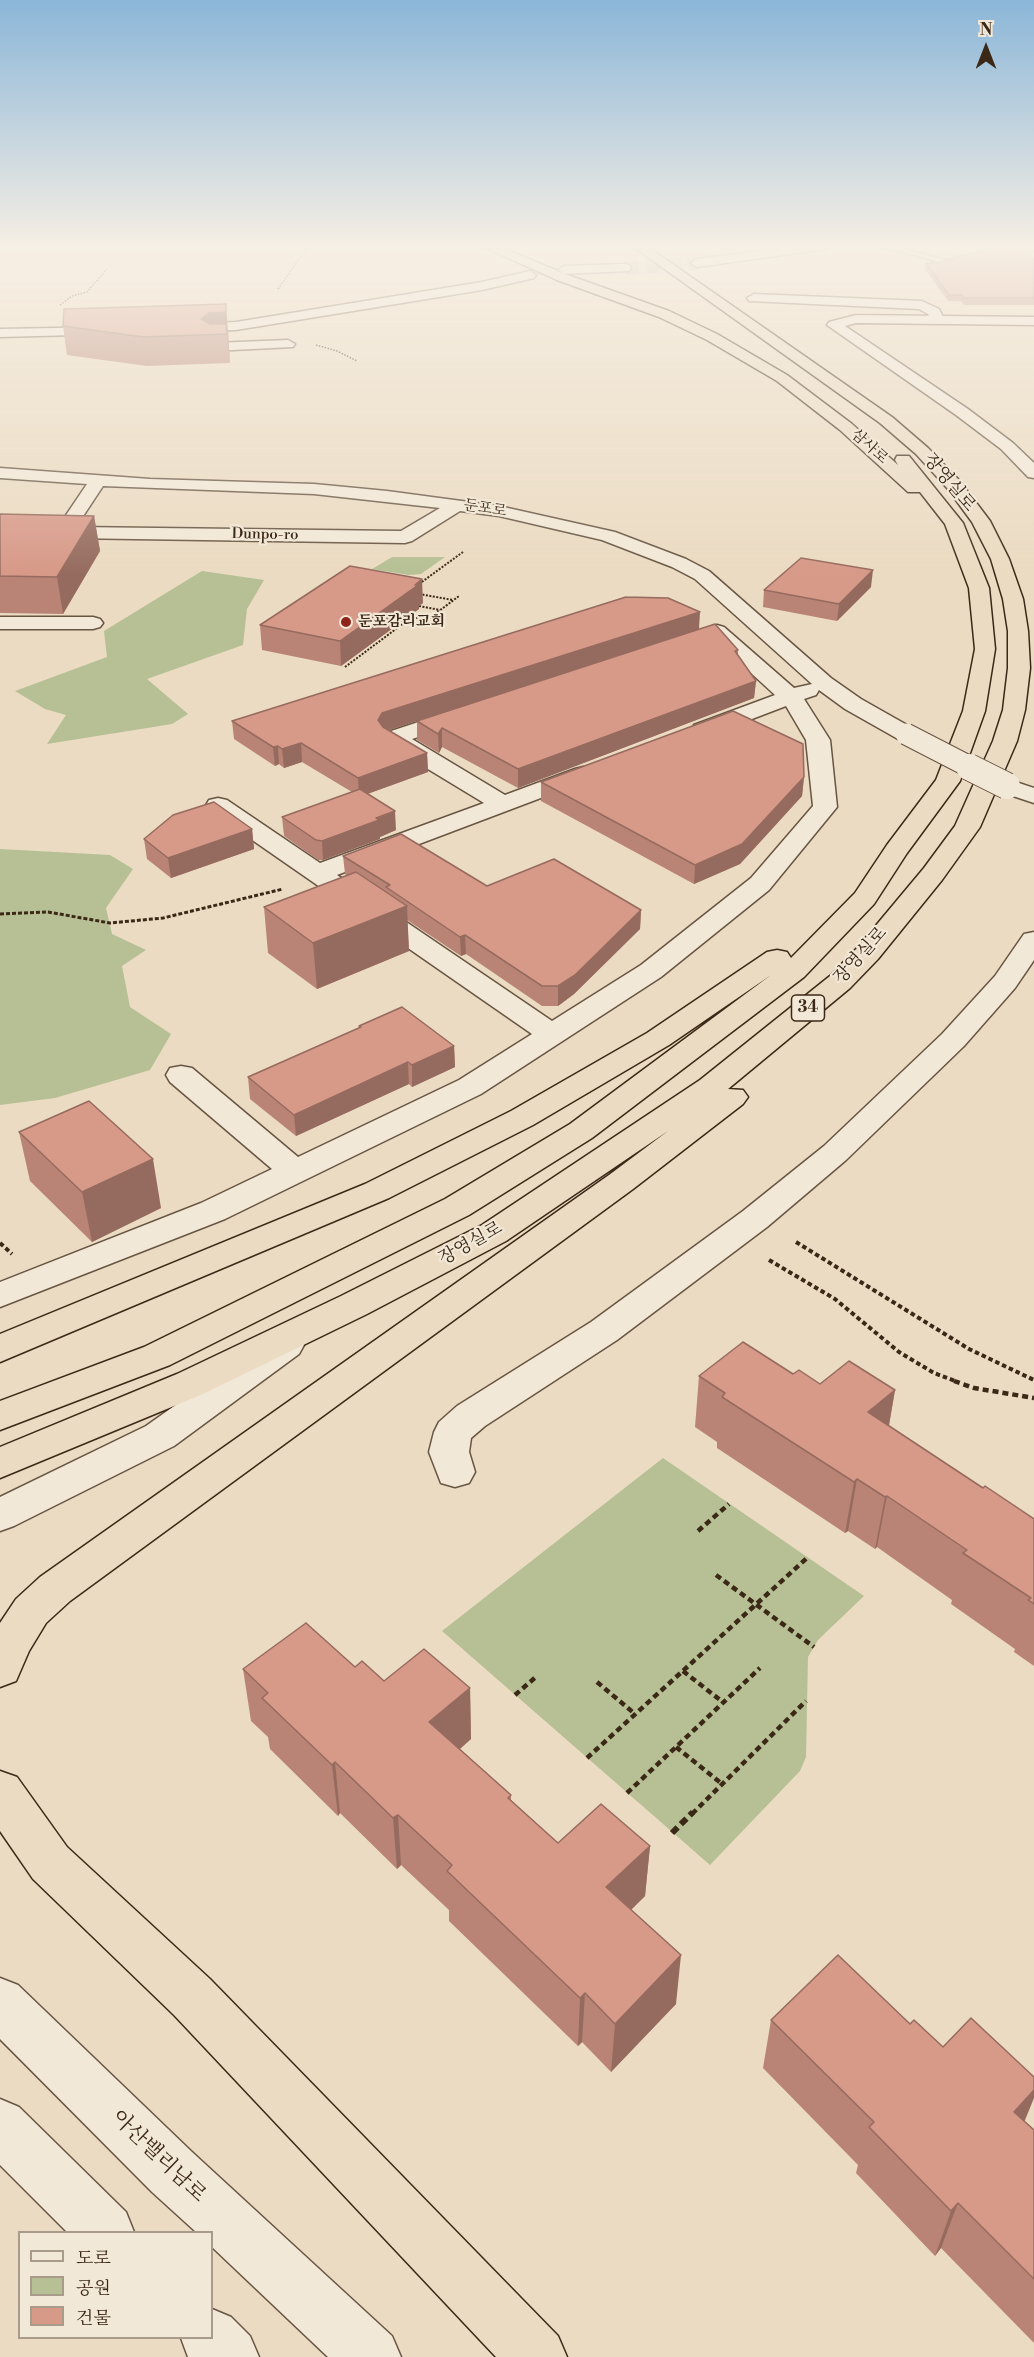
<!DOCTYPE html>
<meta charset="utf-8">
<style>
body{margin:0}
#map{position:relative;width:1034px;height:2357px;overflow:hidden;background:#ebdbc2;font-family:"Libre Bodoni","Noto Serif KR",serif}
canvas{display:block}
.legend{position:absolute;left:18px;top:2231px;width:195px;height:108px;box-sizing:border-box;background:#f2e8d7;border:2px solid #a99b8a;margin:0;padding:8px 10px;list-style:none;font-size:18px;color:#3c2817}
.legend li{display:flex;align-items:center;gap:12px;height:30px}
.legend b{width:30px;border:2px solid #a99b8a}
.north{position:absolute;left:956px;top:18px;width:60px;height:60px;-webkit-text-stroke:4px #f2e8d7;paint-order:stroke;rotate:0deg;font-size:16px;font-weight:700;line-height:24px;text-align:center;color:#3c2817}
.north::after{content:'';display:block;margin:auto;width:21px;height:27px;background:#3c2817;clip-path:polygon(50% 0,100% 100%,50% 72%,0 100%)}
</style>
<div id="map">
<canvas width="1034" height="2357"></canvas>
<ul class="legend">
<li><b style="height:8px;background:#f2e8d7"></b>도로</li>
<li><b style="height:16px;background:#b6c094"></b>공원</li>
<li><b style="height:16px;background:#d79988"></b>건물</li>
</ul>
<div class="north">N</div>
</div>
<script>
const g = document.querySelector('canvas').getContext('2d');
g.lineJoin = 'round';
function paint(path, color) {
  g.fillStyle = color;
  g.fill(path, 'evenodd');
}
function toPath(rows) {
  const path = new Path2D();
  for (const r of rows) {
    path.moveTo(r[0], r[1]);
    for (let i = 2; i < r.length; i += 2) path.lineTo(r[i], r[i + 1]);
  }
  return path;
}
function strokePath(path, color, width, dash) {
  g.strokeStyle = color;
  g.lineWidth = width;
  g.lineCap = dash ? 'butt' : 'round';
  g.setLineDash(dash || []);
  g.stroke(path);
}
function drawText(font, color, halo, rows, align = 'center') {
  g.font = font + ' "Libre Bodoni","Noto Serif KR",serif';
  g.lineWidth = 4.5;
  g.setLineDash([]);
  g.textBaseline = 'middle';
  g.strokeStyle = halo;
  g.fillStyle = color;
  for (const [text, x, y, turn = 0] of rows) {
    g.save();
    g.translate(x, y);
    g.rotate((+turn || 0) * Math.PI / 180);
    g.textAlign = isNaN(turn) ? turn : align;
    if (halo) g.strokeText(text, 0, 0);
    g.fillText(text, 0, 0);
    g.restore();
  }
}
paint(toPath([
 [392,557,445,557,421,574,409,575,372,569],
 [202,571,264,580,247,609,243,645,147,679,188,714,172,724,47,744,66,715,45,709,15,691,107,657,104,631],
 [0,849,110,855,133,869,106,908,112,934,146,950,122,966,130,1007,171,1034,150,1070,55,1098,0,1105],
 [663,1458,864,1596,818,1640,808,1657,806,1757,800,1771,710,1865,442,1631]
]), '#b6c094');
strokePath(toPath([
 [625,268,697,263]
]), '#c8b7a0', 14, [14, 7]);
const service = toPath([
 [875,245,890,245,953,262,936,267,932,264,936,261,875,245],
 [1016,247,1034,252,1034,258,1013,252,1013,248,1016,247]
]);
const minor = toPath([
 [799,245,832,245,826,249,697,267,691,263,697,259,799,245],
 [625,264,629,265,631,268,629,271,564,274,558,270,564,266,625,264],
 [530,271,536,275,534,278,482,290,236,330,182,332,175,328,182,324,236,322,482,282,530,271],
 [754,294,922,301,939,309,944,319,942,322,932,322,928,314,919,309,749,301,747,298,754,294],
 [109,327,114,328,116,331,114,334,0,337,0,329,109,327],
 [288,340,295,344,293,347,213,351,206,347,213,343,288,340],
 [0,468,150,479,314,484,387,491,499,506,615,532,686,559,709,571,831,678,861,699,914,729,917,734,914,739,906,741,898,739,845,709,819,690,816,695,804,699,830,740,837,807,769,890,661,977,481,1094,225,1219,0,1307,0,1282,201,1203,272,1169,170,1082,166,1075,170,1068,181,1066,192,1068,298,1157,459,1080,532,1034,209,810,206,805,209,800,218,798,227,800,320,863,484,803,385,743,381,738,385,733,452,711,460,709,468,711,471,716,468,721,412,739,505,795,575,769,583,767,591,769,595,774,591,779,337,875,552,1021,641,965,751,878,813,806,806,740,786,706,710,735,702,737,694,735,691,730,694,725,775,695,714,639,700,643,693,641,690,637,693,633,717,625,724,627,794,688,812,684,695,579,672,567,602,540,499,516,460,511,412,541,405,543,0,537,0,527,58,527,87,484,0,478,0,468],
 [103,486,314,494,440,508,401,531,76,527,103,486],
 [0,617,93,617,100,619,103,623,100,627,93,629,0,629,0,617],
 [1007,779,1034,788,1034,803,998,791,995,786,998,781,1007,779],
 [286,1332,299,1336,304,1345,299,1354,174,1446,14,1526,0,1531,0,1497,146,1426,273,1336,286,1332]
]);
const tertiary = toPath([
 [856,315,1034,317,1034,325,856,323,845,326,968,409,1013,443,1034,463,1034,478,1028,477,1001,449,956,415,827,325,829,322,856,315],
 [1034,932,1034,960,1015,988,964,1046,846,1160,767,1227,617,1340,485,1426,471,1438,469,1452,475,1472,469,1483,455,1487,441,1483,429,1452,434,1432,439,1422,457,1406,591,1322,743,1211,824,1146,942,1034,995,976,1024,934,1034,932],
 [0,1978,18,1985,192,2152,392,2336,401,2357,328,2357,212,2247,212,2232,196,2232,152,2192,0,2039,0,1978],
 [0,2099,19,2107,126,2212,134,2232,67,2232,0,2165,0,2099],
 [212,2309,231,2317,250,2336,259,2357,188,2357,181,2338,212,2338,212,2309]
]);
const trunk = toPath([
 [479,245,495,245,565,274,669,311,717,334,787,375,852,424,898,465,895,460,897,456,909,456,963,523,989,588,995,649,985,711,960,781,907,853,874,904,804,977,592,1138,469,1215,170,1365,0,1430,0,1401,144,1347,445,1199,570,1124,771,975,669,1045,533,1125,389,1198,0,1362,0,1334,365,1184,511,1111,647,1033,767,952,777,950,787,952,791,958,855,893,887,845,936,780,963,711,975,649,969,588,945,524,920,492,908,492,840,430,777,381,707,340,659,317,557,280,479,245],
 [631,245,645,245,892,417,928,448,959,480,990,521,1009,559,1023,599,1028,631,1030,668,1025,710,1017,741,980,827,942,880,878,959,850,988,728,1089,743,1090,748,1097,743,1104,633,1189,70,1601,46,1623,29,1651,16,1681,0,1687,0,1623,16,1599,40,1577,609,1175,668,1131,506,1241,367,1314,203,1394,0,1478,0,1447,177,1374,341,1296,482,1225,700,1080,830,976,858,947,924,868,955,826,993,741,1003,710,1008,668,1008,631,1003,599,991,559,972,522,947,488,916,454,880,423,631,245],
 [0,1771,17,1777,67,1847,210,1979,558,2336,567,2357,496,2357,174,2015,33,1879,0,1831,0,1771]
]);
strokePath(service, '#685542', 3);
strokePath(minor, '#685542', 3);
strokePath(tertiary, '#685542', 3);
strokePath(trunk, '#3c2817', 3);
strokePath(toPath([
 [278,289,309,245],
 [60,305,72,296,87,292,107,269],
 [316,345,337,351,357,361]
]), '#3c2817', 1.5, [1.5, 1.5]);
strokePath(toPath([
 [419,584,463,552],
 [419,594,453,600],
 [419,606,440,610],
 [345,667,412,617,427,620,459,596]
]), '#3c2817', 2, [2, 1.5]);
strokePath(toPath([
 [0,914,48,912,110,923,163,918,283,889]
]), '#3c2817', 3, [4, 2]);
strokePath(toPath([
 [796,1242,969,1349,1034,1380],
 [0,1243,12,1254],
 [769,1260,835,1299,899,1352,934,1373,958,1382]
]), '#3c2817', 4, [4.5, 3]);
strokePath(toPath([
 [954,1381,974,1388,1034,1398],
 [698,1531,729,1504],
 [716,1575,814,1647],
 [683,1671,724,1703],
 [597,1682,635,1714],
 [515,1695,537,1676],
 [676,1747,722,1784],
 [587,1758,807,1558],
 [627,1793,760,1668],
 [692,1814,806,1701]
]), '#3c2817', 4.5, [6, 4]);
strokePath(toPath([
 [672,1833,693,1812]
]), '#3c2817', 6, [8, 4.5]);
paint(service, '#f2e8d7');
paint(minor, '#f2e8d7');
paint(tertiary, '#f2e8d7');
paint(trunk, '#ebdbc2');
const minorBridgeFar1 = toPath([
 [906,734,972,768]
]);
const minorBridge = toPath([
 [969,767,1007,786]
]);
strokePath(minorBridgeFar1, '#685542', 23, []);
strokePath(minorBridge, '#685542', 28, []);
strokePath(minorBridgeFar1, '#f2e8d7', 21);
strokePath(minorBridge, '#f2e8d7', 26);
paint(toPath([
 [1013,248,1034,258,1034,305,964,305,961,301,948,301,925,269,926,263,937,263],
 [63,326,228,332,230,363,147,366,67,355],
 [0,514,94,516,100,551,63,614,0,613],
 [871,587,837,621,763,607,764,590],
 [423,603,419,606,419,609,341,666,262,650,260,625],
 [699,629,389,730,427,753,428,772,367,794,396,830,380,837,380,839,323,860,318,860,284,836,282,817,352,792,302,762,284,768,279,764,275,766,234,739,232,721],
 [738,650,738,655,756,681,754,698,518,788,442,747,439,753,417,740,417,721],
 [804,777,802,796,740,864,694,884,541,801,541,782],
 [252,829,254,849,171,878,147,859,144,839],
 [343,856,487,886,641,910,640,929,574,994,558,1006,542,1006,466,954,461,956,407,920,409,951,317,989,268,953,264,907,347,876,345,874],
 [359,1026,454,1046,455,1067,412,1087,409,1084,296,1136,250,1099,248,1077,359,1028],
 [19,1132,161,1208,92,1242,30,1181],
 [793,1374,820,1384,895,1390,889,1426,983,1488,1034,1519,1034,1666,1014,1652,1015,1649,951,1604,952,1600,877,1547,875,1549,848,1531,845,1533,717,1448,717,1442,695,1427,699,1376],
 [355,1667,384,1681,470,1688,471,1739,460,1749,511,1795,511,1800,558,1843,650,1846,645,1896,631,1910,676,2004,611,2072,582,2042,578,2046,449,1921,449,1910,401,1865,397,1869,340,1813,338,1816,270,1749,268,1737,251,1721,243,1669],
 [771,2020,910,2024,943,2047,1034,2130,1034,2343,941,2248,935,2256,856,2173,858,2165,763,2068]
]), '#b98475');
paint(toPath([
 [226,304,228,332,230,363,227,334,201,319,209,313],
 [94,516,100,551,63,614,57,577],
 [873,570,871,587,837,621,839,604],
 [422,579,423,603,419,606,419,609,341,666,340,641],
 [700,612,699,629,383,732,378,720,382,713],
 [756,681,754,698,518,788,518,769],
 [442,728,442,747,439,753,438,734],
 [301,743,302,762,284,768,282,749],
 [278,746,279,764,275,766,273,747],
 [427,753,428,772,359,797,358,778],
 [804,777,802,796,740,864,694,884,695,865],
 [395,811,396,830,380,837,380,839,323,860,322,841],
 [252,829,254,849,171,878,168,858],
 [407,906,409,951,317,989,313,943],
 [641,910,640,929,574,994,558,1006,558,986],
 [465,935,466,954,461,956,460,937],
 [454,1046,455,1067,412,1087,412,1065],
 [408,1062,409,1084,296,1136,294,1115],
 [153,1159,161,1208,92,1242,82,1192],
 [895,1390,886,1441,868,1412],
 [857,1479,848,1531,845,1533,854,1482],
 [887,1496,877,1547,875,1549,885,1497],
 [470,1688,471,1739,432,1773,429,1722],
 [335,1762,340,1813,338,1816,332,1765],
 [398,1815,401,1865,397,1869,393,1818],
 [650,1846,645,1896,603,1937,606,1887],
 [681,1955,676,2004,611,2072,615,2024],
 [585,1993,582,2042,578,2046,580,1998],
 [1034,2090,1034,2098,1021,2130,1014,2112],
 [958,2203,941,2248,935,2256,951,2211]
]), '#966b5f');
const building = toPath([
 [1008,245,1012,245,1013,248,1029,253,1034,258,1034,298,964,298,962,295,949,295,926,263,937,263,956,257,1008,245],
 [226,304,226,312,209,313,201,319,210,324,226,324,227,334,143,337,63,326,64,309,226,304],
 [0,514,94,516,57,577,0,576,0,514],
 [801,558,873,570,839,604,764,590,801,558],
 [350,566,422,579,415,585,418,585,340,641,260,625,350,566],
 [626,597,668,598,700,612,382,713,378,720,383,727,427,753,358,778,301,743,282,749,278,746,273,747,232,721,626,597],
 [715,624,738,650,735,651,756,681,518,769,442,728,438,734,417,721,715,624],
 [733,711,803,744,804,777,742,844,695,865,541,782,733,711],
 [360,789,395,811,376,818,379,820,322,841,316,840,282,817,360,789],
 [214,802,252,829,168,858,144,839,173,815,214,802],
 [401,834,487,886,554,859,641,910,575,975,558,986,542,986,465,935,460,937,386,887,390,885,343,856,401,834],
 [356,872,407,906,313,943,264,907,356,872],
 [402,1007,454,1046,412,1065,408,1062,294,1115,248,1077,361,1027,359,1026,402,1007],
 [89,1101,153,1159,82,1192,19,1132,89,1101],
 [743,1342,793,1374,799,1370,820,1384,849,1361,895,1390,868,1412,983,1488,985,1486,1034,1519,1034,1604,1028,1600,1031,1598,963,1553,967,1550,887,1496,885,1497,857,1479,854,1482,722,1397,725,1393,699,1376,743,1342],
 [306,1623,355,1667,362,1661,384,1681,424,1649,470,1688,429,1722,511,1795,508,1798,558,1843,601,1804,650,1846,606,1887,681,1955,615,2024,585,1993,580,1998,447,1871,452,1865,398,1815,393,1818,335,1762,332,1765,262,1698,268,1693,243,1669,306,1623],
 [838,1955,910,2024,914,2020,943,2047,971,2018,1034,2077,1034,2090,1014,2112,1034,2130,1034,2279,958,2203,951,2211,869,2127,874,2122,771,2020,838,1955]
]);
paint(building, '#d79988');
strokePath(building, '#966b5f', 1.5);
const sky = g.createLinearGradient(0, 0, 0, 575);
sky.addColorStop(0, '#8bb6d8');
sky.addColorStop(0.43, '#f6efe4');
sky.addColorStop(1, '#f6efe400');
g.fillStyle = sky;
g.fillRect(0, 0, 1034, 575);
for (const [x, y, r, color] of [
 [346,622,6,"#8f2418"]
]) {
  const dot = new Path2D();
  dot.arc(x, y, r, 0, 2 * Math.PI);
  g.fillStyle = color;
  g.fill(dot);
  strokePath(dot, '#f2e8d7', 2);
}
drawText('15px', '#3c2817', '#f2e8d7', [
 ["삼사로",869,447,42],
 ["둔포로",485,509,9],
 ["Dunpo-ro",265,535,1]
]);
drawText('bold 15px', '#3c2817', '#f2e8d7', [
 ["둔포감리교회",358,622]
], 'left');
for (const [x, y, w] of [
 [808,1008,33]
]) {
  const box = new Path2D();
  box.roundRect(x - w / 2, y - 13, w, 26, 4.5);
  g.fillStyle = '#f2e8d7';
  g.fill(box);
  strokePath(box, '#3c2817', 1.5);
}
drawText('bold 16px', '#3c2817', null, [
 ["34",808,1008]
]);
drawText('18px', '#3c2817', '#f2e8d7', [
 ["장영실로",949,483,50],
 ["장영실로",861,956,-48],
 ["장영실로",471,1244,-29]
]);
drawText('21px', '#3c2817', '#f2e8d7', [
 ["아산밸리남로",158,2157,44]
]);
</script>
